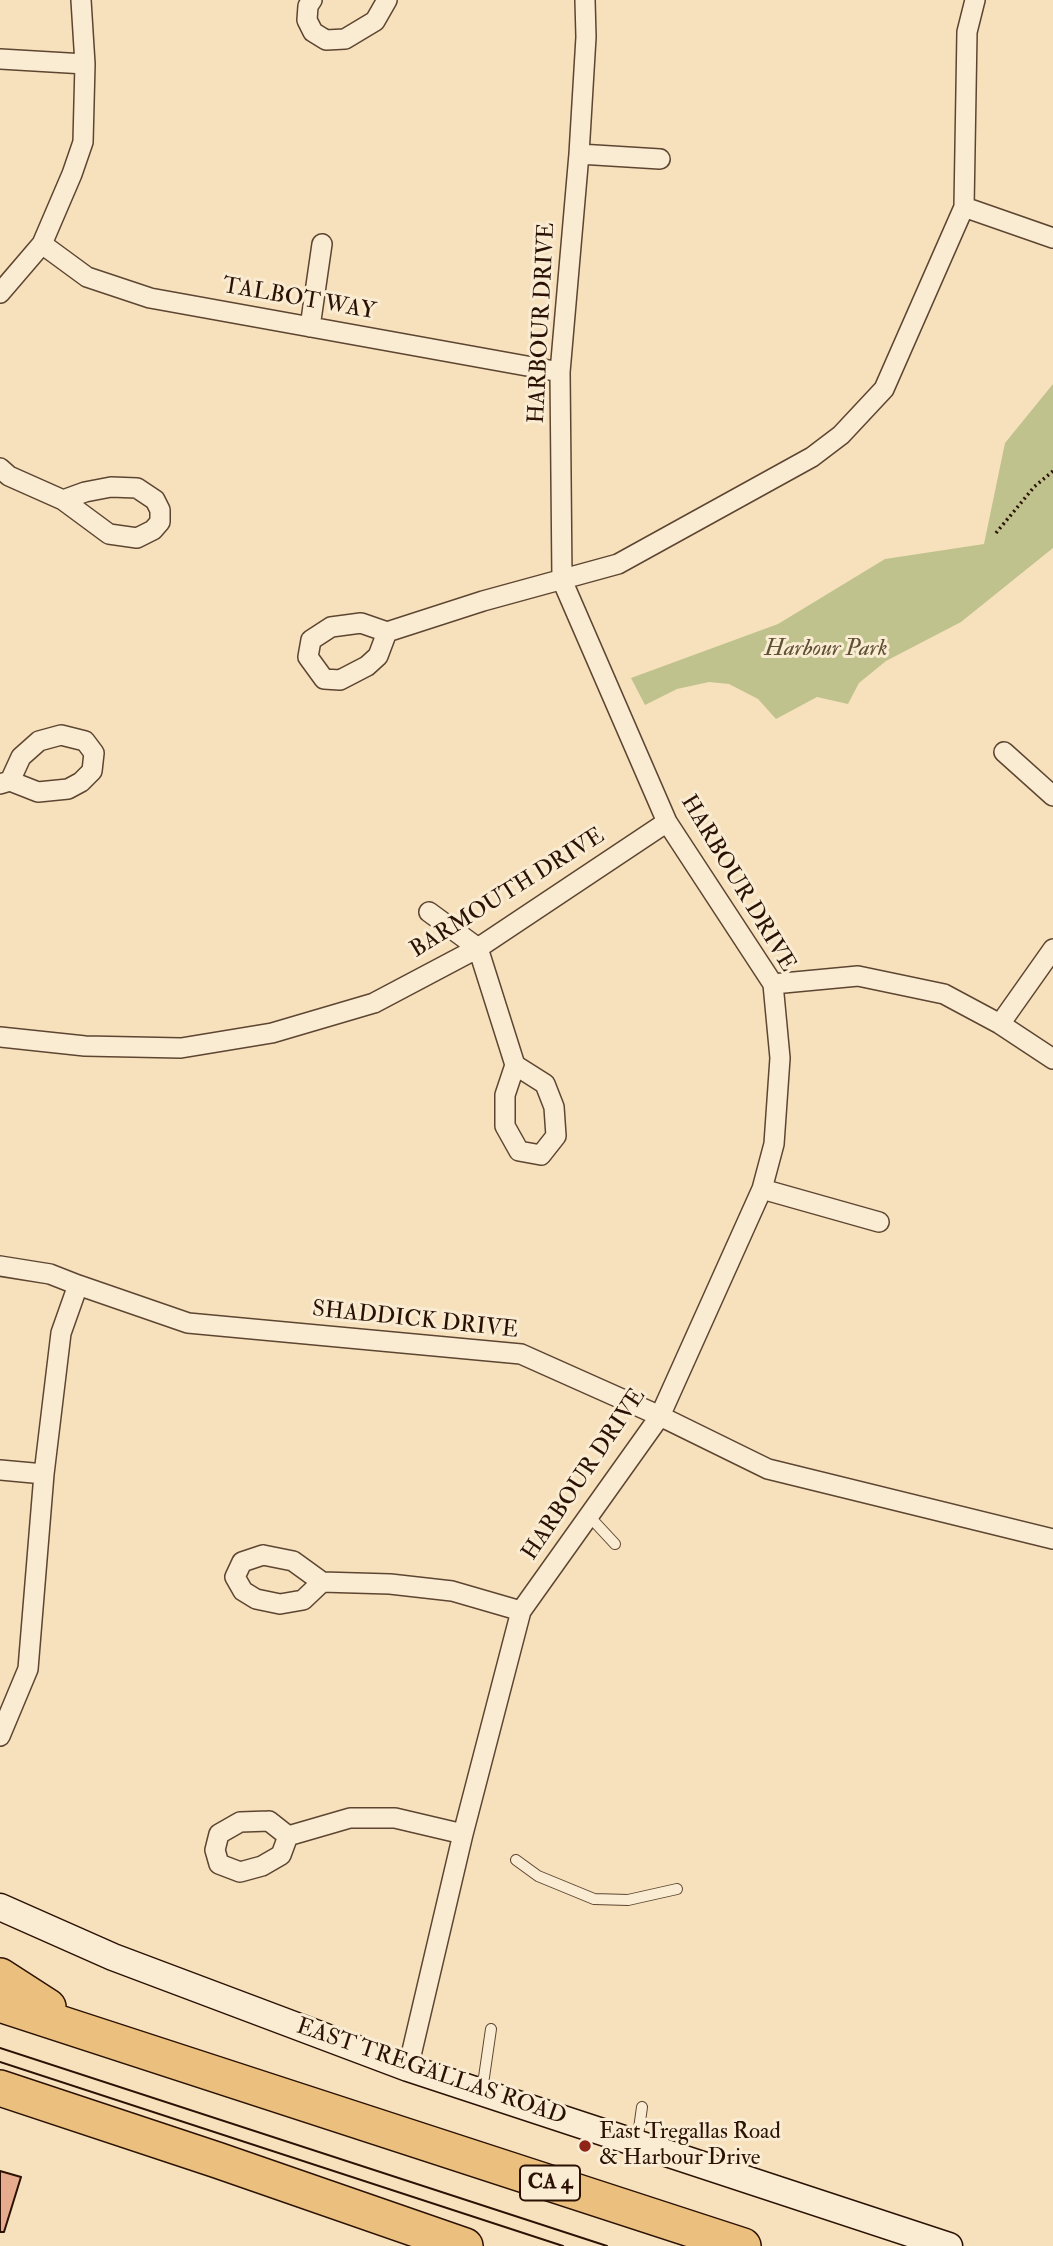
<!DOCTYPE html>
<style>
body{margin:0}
canvas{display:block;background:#f6e1bc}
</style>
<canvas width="1053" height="2246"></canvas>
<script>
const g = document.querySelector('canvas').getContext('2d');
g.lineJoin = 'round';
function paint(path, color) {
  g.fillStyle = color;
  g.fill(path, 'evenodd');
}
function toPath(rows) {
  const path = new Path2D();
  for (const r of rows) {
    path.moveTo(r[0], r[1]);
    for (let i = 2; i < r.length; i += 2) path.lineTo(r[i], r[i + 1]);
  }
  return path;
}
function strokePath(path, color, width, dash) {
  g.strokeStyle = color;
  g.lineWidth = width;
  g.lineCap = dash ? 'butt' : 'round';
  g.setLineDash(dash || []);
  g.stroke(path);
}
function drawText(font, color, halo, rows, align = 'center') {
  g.font = font + ' "IM FELL Double Pica",serif';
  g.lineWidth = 6;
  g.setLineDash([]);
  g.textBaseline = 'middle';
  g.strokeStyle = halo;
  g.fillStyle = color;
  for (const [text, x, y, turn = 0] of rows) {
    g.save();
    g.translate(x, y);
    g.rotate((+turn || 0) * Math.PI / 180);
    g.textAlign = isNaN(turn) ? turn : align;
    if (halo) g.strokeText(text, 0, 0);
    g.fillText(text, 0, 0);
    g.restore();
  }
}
paint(toPath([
 [1053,384,1053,548,961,622,886,661,859,683,848,704,817,697,776,719,758,699,729,684,709,682,677,689,645,705,631,678,778,624,885,559,984,544,1005,443]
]), '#c0c28e');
const building = toPath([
 [0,2171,21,2177,4,2232,0,2232,0,2171]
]);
paint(building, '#e7ac8d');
strokePath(building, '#2b1103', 2);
const lane = toPath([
 [589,1516,615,1544],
 [516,1860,538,1876,594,1899,628,1900,677,1889],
 [482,2091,491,2029],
 [637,2143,642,2107]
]);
const street = toPath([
 [312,0,308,6,307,20,313,32,326,40,345,39,375,21,387,0],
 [0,59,85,64],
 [579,154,660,159],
 [964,207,1053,238],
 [42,244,87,277,150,298,560,372],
 [0,293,42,244,72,174,83,142,85,64,81,0],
 [310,327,322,244],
 [0,468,9,476,63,500,109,534,137,538,153,530,160,522,160,510,155,500,137,488,111,487,85,492,63,500],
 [387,632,378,656,367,666,340,680,324,679,308,657,311,640,331,627,361,623,387,632,483,601,618,564,812,457,841,435,884,389,964,207,967,32,975,0],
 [1004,752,1053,796],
 [0,784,10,781,38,792,68,789,81,782,92,771,94,753,85,741,61,735,39,741,21,757,10,781],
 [429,912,478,948,515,1065,505,1095,505,1126,519,1151,541,1155,556,1136,554,1107,545,1084,515,1065],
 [773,984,858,976,944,994,1000,1024,1053,1059],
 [1000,1024,1053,949],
 [0,1037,85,1046,181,1048,272,1033,374,1003,478,948,667,822],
 [762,1189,879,1222],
 [0,1266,50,1274,78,1285,188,1323,521,1354,660,1416,768,1469,1053,1539],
 [0,1470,44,1474],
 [263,1555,293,1561,322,1582,303,1600,280,1604,256,1599,243,1591,235,1577,242,1562,263,1555],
 [322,1582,390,1584,452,1591,521,1611],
 [0,1736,28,1669,44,1474,61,1333,78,1285],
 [269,1821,288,1836,281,1855,262,1866,240,1872,219,1864,215,1850,219,1834,240,1822,269,1821],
 [288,1836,350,1818,395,1818,463,1834],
 [408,2068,463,1834,521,1611,660,1416,762,1189,774,1144,780,1058,773,984,667,822,562,580,560,372,579,154,586,37,585,0]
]);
const secondary = toPath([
 [0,1907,113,1957,408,2068,949,2246]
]);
const highway = toPath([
 [0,1976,48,2007],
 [0,2004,743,2246],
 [0,2088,217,2160,465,2246]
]);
strokePath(lane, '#5e4531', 12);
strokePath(street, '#5e4531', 22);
strokePath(secondary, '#2b1103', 29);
strokePath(highway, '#2b1103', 38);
strokePath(toPath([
 [996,533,1034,487,1053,471]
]), '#2b1103', 3.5, [2, 3.5]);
strokePath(lane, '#f9ecd3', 10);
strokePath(street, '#f9ecd3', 19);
strokePath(secondary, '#f9ecd3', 26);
strokePath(highway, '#ebc07e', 35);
strokePath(toPath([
 [0,2048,607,2246],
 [0,2062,563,2246]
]), '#2b1103', 2);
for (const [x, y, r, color] of [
 [585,2146,7,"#8f2418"]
]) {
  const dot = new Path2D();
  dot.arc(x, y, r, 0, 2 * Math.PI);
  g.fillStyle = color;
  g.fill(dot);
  strokePath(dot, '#f9ecd3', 2.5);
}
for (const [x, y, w] of [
 [550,2183,60]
]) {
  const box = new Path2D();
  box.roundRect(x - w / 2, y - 17.5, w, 35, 5);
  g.fillStyle = '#f9ecd3';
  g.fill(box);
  strokePath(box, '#2b1103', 2);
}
drawText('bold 21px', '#2b1103', null, [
 ["CA 4",550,2183]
]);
drawText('23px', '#2b1103', '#f9ecd3', [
 ["TALBOT WAY",299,300,10],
 ["HARBOUR DRIVE",543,323,-87],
 ["HARBOUR DRIVE",737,884,59],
 ["BARMOUTH DRIVE",508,894,-32],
 ["SHADDICK DRIVE",415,1321,6],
 ["HARBOUR DRIVE",585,1475,-56],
 ["EAST TREGALLAS ROAD",431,2073,19]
]);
drawText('italic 23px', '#5f4f34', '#f9ecd3', [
 ["Harbour Park",826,650]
]);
drawText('23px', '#2b1103', '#f9ecd3', [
 ["East Tregallas Road",599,2133],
 ["& Harbour Drive",599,2159]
], 'left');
</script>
